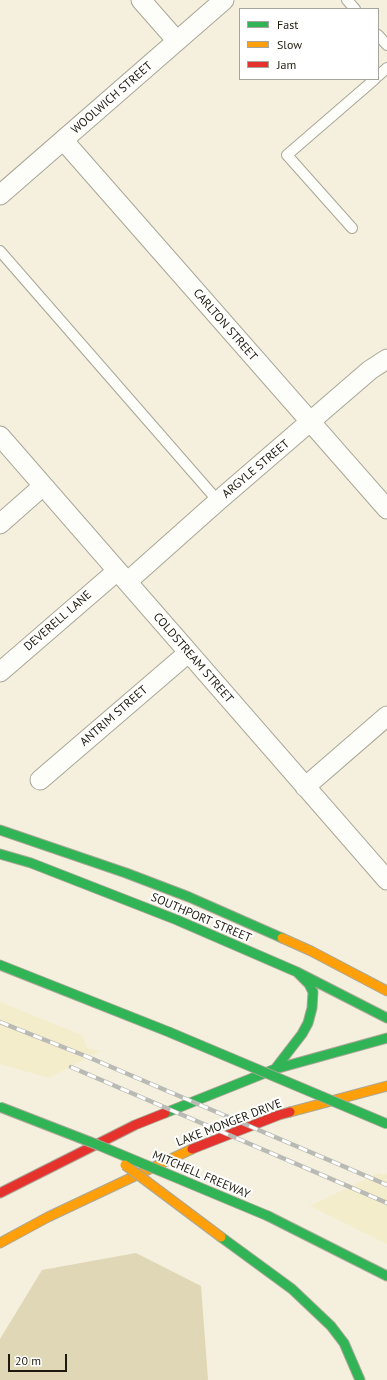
<!DOCTYPE html>
<style>
body{margin:0}
#map{position:relative;width:387px;height:1380px;overflow:hidden;background:#f4f0dd;font-family:"PT Sans",sans-serif}
canvas{display:block}
.legend{position:absolute;left:239px;top:8px;width:140px;height:72px;box-sizing:border-box;background:#fff;border:1px solid #a5a49f;margin:0;padding:5px 7px;list-style:none;font-size:12px;color:#1e1b0e}
.legend li{display:flex;align-items:center;gap:8px;height:20px}
.legend b{width:20px;border:1px solid #a5a49f}
.scale{position:absolute;left:8px;top:1354px;width:59px;height:18px;box-sizing:border-box;border:2px solid #1e1b0e;border-top:0;padding-left:5px;font-size:12px;line-height:14px;white-space:nowrap;color:#1e1b0e;-webkit-text-stroke:3px #fff;paint-order:stroke}
</style>
<div id="map">
<canvas width="387" height="1380"></canvas>
<ul class="legend">
<li><b style="height:5px;background:#30b455"></b>Fast</li>
<li><b style="height:5px;background:#ff9f0a"></b>Slow</li>
<li><b style="height:5px;background:#e5322d"></b>Jam</li>
</ul>
<div class="scale">20 m</div>
</div>
<script>
const g = document.querySelector('canvas').getContext('2d');
g.lineJoin = 'round';
function paint(path, color) {
  g.fillStyle = color;
  g.fill(path, 'evenodd');
}
function toPath(rows) {
  const path = new Path2D();
  for (const r of rows) {
    path.moveTo(r[0], r[1]);
    for (let i = 2; i < r.length; i += 2) path.lineTo(r[i], r[i + 1]);
  }
  return path;
}
function strokePath(path, color, width, dash) {
  g.strokeStyle = color;
  g.lineWidth = width;
  g.lineCap = dash ? 'butt' : 'round';
  g.setLineDash(dash || []);
  g.stroke(path);
}
function drawText(font, color, halo, rows, align = 'center') {
  g.font = font + ' "PT Sans",sans-serif';
  g.lineWidth = 4;
  g.setLineDash([]);
  g.textBaseline = 'middle';
  g.strokeStyle = halo;
  g.fillStyle = color;
  for (const [text, x, y, turn = 0] of rows) {
    g.save();
    g.translate(x, y);
    g.rotate((+turn || 0) * Math.PI / 180);
    g.textAlign = isNaN(turn) ? turn : align;
    if (halo) g.strokeText(text, 0, 0);
    g.fillText(text, 0, 0);
    g.restore();
  }
}
paint(toPath([
 [0,1002,82,1035,87,1048,100,1051,49,1078,0,1064],
 [379,1173,384,1175,387,1173,387,1244,310,1206]
]), '#f3edcc');
paint(toPath([
 [136,1253,201,1286,208,1380,0,1380,0,1339,42,1270]
]), '#dfd7b5');
const lane = toPath([
 [347,0,355,9],
 [378,35,387,45],
 [378,76,387,68],
 [352,228,287,155,375,79],
 [0,251,218,501]
]);
const street = toPath([
 [141,0,177,41],
 [64,141,387,509],
 [0,195,224,0],
 [0,436,387,880],
 [0,524,43,486],
 [127,582,218,501,370,370,387,359],
 [0,672,117,571],
 [40,780,188,653],
 [305,787,387,716]
]);
const fast = toPath([
 [0,830,126,873,189,897,282,938],
 [0,854,31,863,177,920,297,972,387,1018],
 [0,965,169,1032],
 [275,1069,302,1034,308,1023,312,1008,313,992,309,984,298,973],
 [165,1113,275,1069,387,1038],
 [268,1216,387,1276],
 [221,1237,292,1289,331,1326,344,1343,360,1380]
]);
const slow = toPath([
 [282,938,311,951,387,991],
 [290,1112,387,1086],
 [0,1243,48,1217,192,1149]
]);
const jam = toPath([
 [192,1149,279,1115,290,1112],
 [0,1193,135,1125,165,1113]
]);
strokePath(lane, '#aaa798', 12);
strokePath(street, '#aaa798', 21);
strokePath(fast, '#aaa798', 11);
strokePath(slow, '#aaa798', 11);
strokePath(jam, '#aaa798', 11);
strokePath(lane, '#fdfdfa', 10);
strokePath(street, '#fdfdfa', 19);
strokePath(fast, '#30b455', 9);
strokePath(slow, '#ff9f0a', 9);
strokePath(jam, '#e5322d', 9);
const rail = toPath([
 [0,1022,88,1057,387,1185],
 [71,1067,387,1203]
]);
strokePath(rail, '#babab5', 4.5);
strokePath(rail, '#fff', 3, [9]);
const fastBridge = toPath([
 [169,1032,387,1124],
 [0,1107,98,1145,268,1216]
]);
const slowBridge = toPath([
 [125,1165,221,1237]
]);
strokePath(fastBridge, '#aaa798', 11, []);
strokePath(slowBridge, '#aaa798', 11, []);
strokePath(fastBridge, '#30b455', 9);
strokePath(slowBridge, '#ff9f0a', 9);
drawText('12px', '#1e1b0e', '#fff', [
 ["WOOLWICH STREET",112,98,-41],
 ["CARLTON STREET",225,325,49],
 ["ARGYLE STREET",256,469,-40],
 ["DEVERELL LANE",58,621,-41],
 ["COLDSTREAM STREET",193,658,49],
 ["ANTRIM STREET",114,716,-41],
 ["SOUTHPORT STREET",201,918,23],
 ["LAKE MONGER DRIVE",229,1123,-21],
 ["MITCHELL FREEWAY",201,1175,23]
]);
</script>
